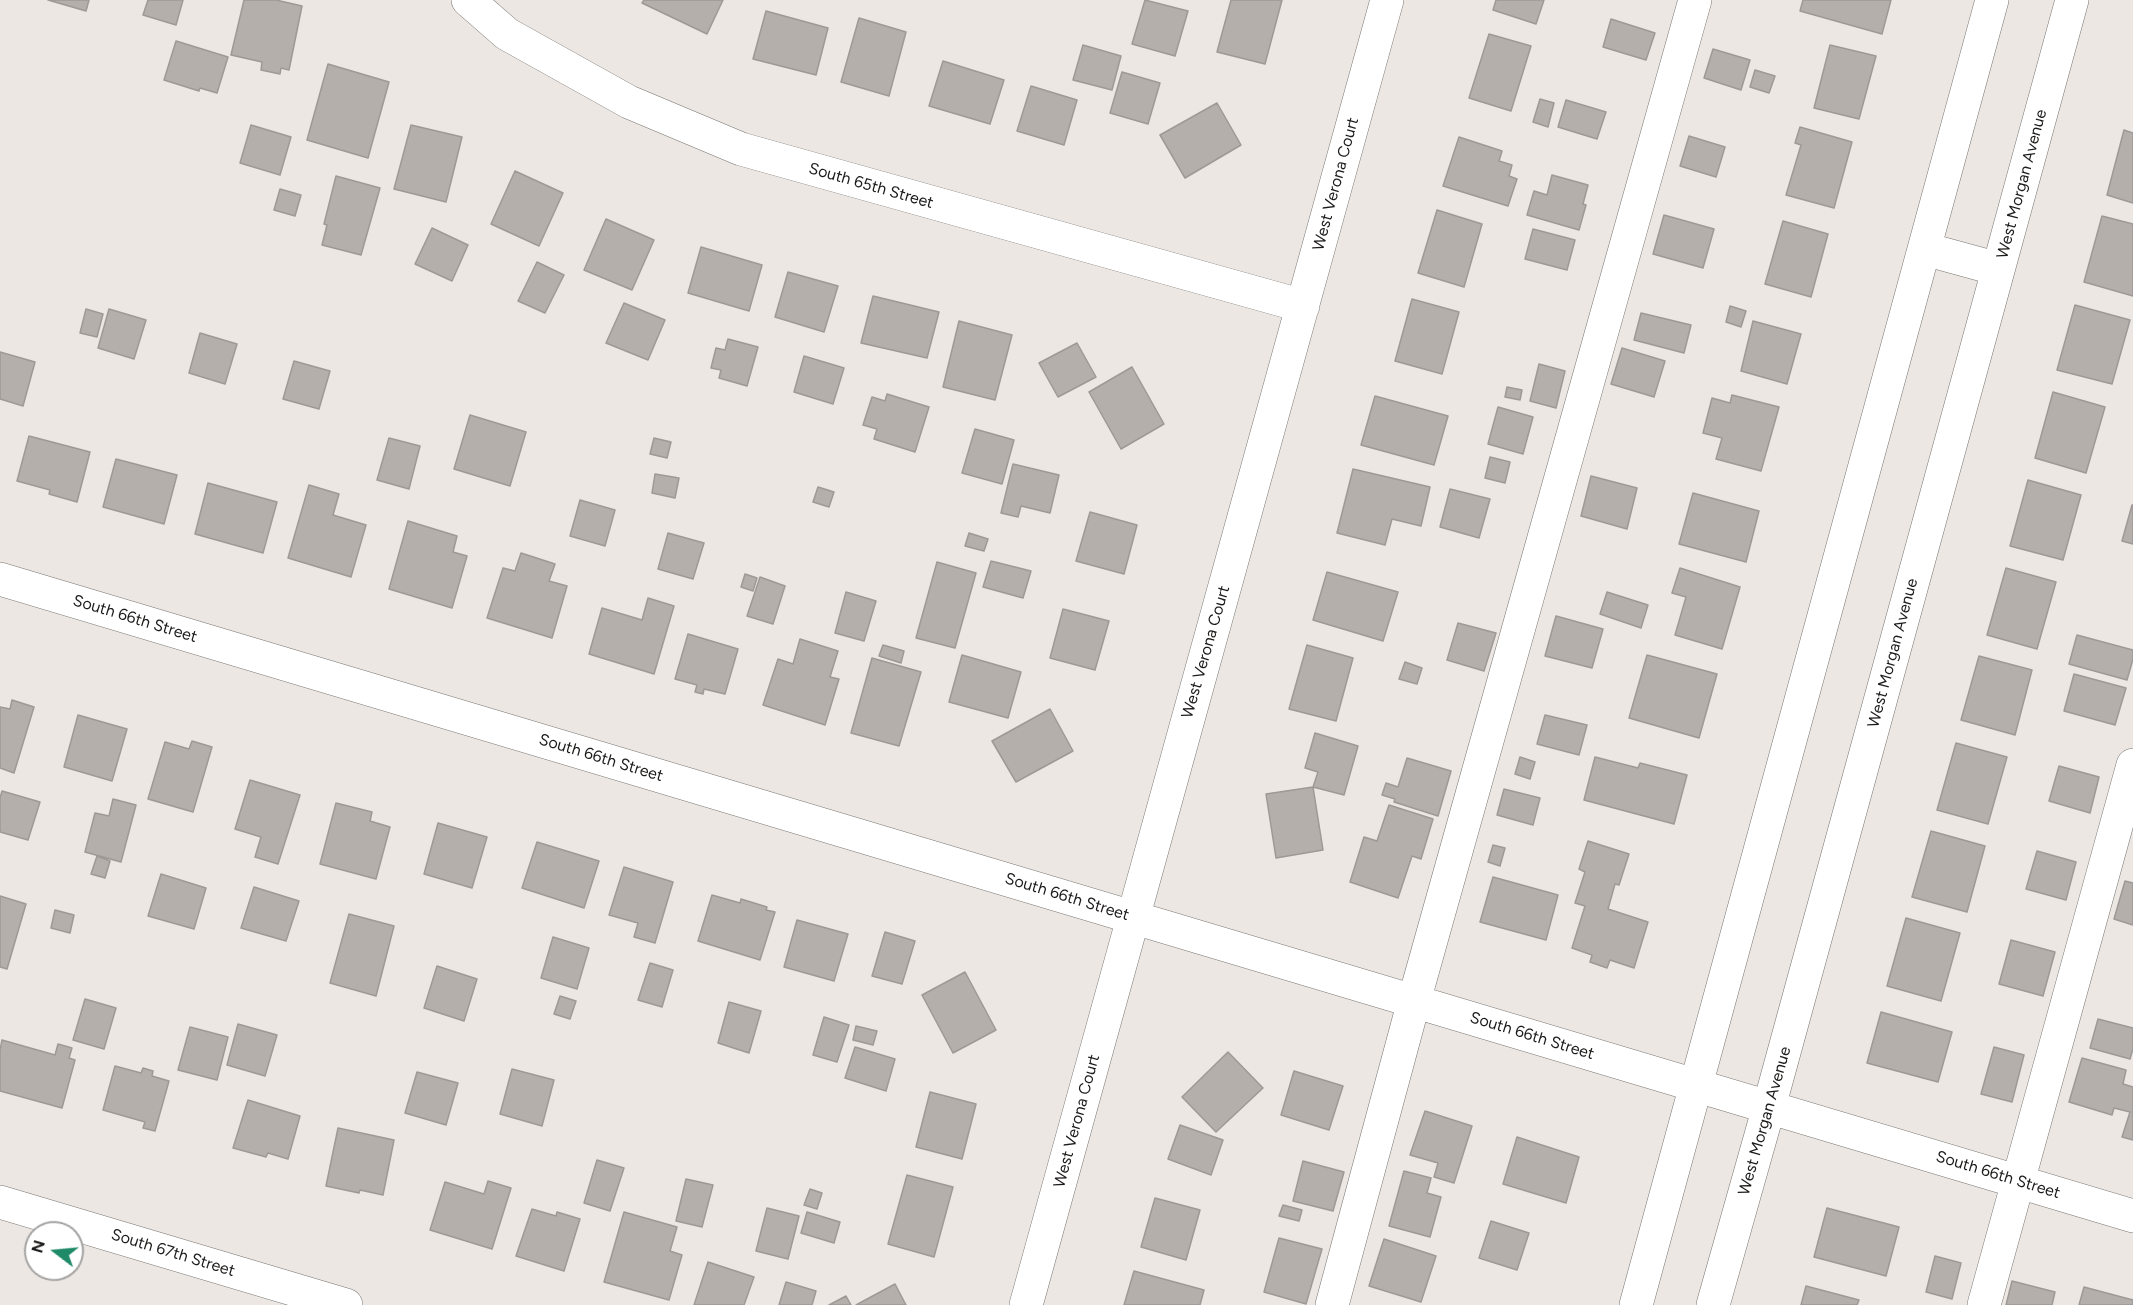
<!DOCTYPE html>
<style>
body{margin:0}
#map{position:relative;width:2133px;height:1305px;overflow:hidden;background:#ece7e3;font-family:Figtree,sans-serif}
canvas{display:block}
.north{position:absolute;left:24px;top:1221px;width:60px;height:60px;box-sizing:border-box;background:#fff;border:2px solid #a5a4a3;border-radius:50%;rotate:286deg;font-size:16px;font-weight:700;line-height:24px;text-align:center;color:#1d1b1a}
.north::after{content:'';display:block;margin:auto;width:21px;height:27px;background:#1f8a68;clip-path:polygon(50% 0,100% 100%,50% 72%,0 100%)}
</style>
<div id="map">
<canvas width="2133" height="1305"></canvas>
<div class="north">N</div>
</div>
<script>
const g = document.querySelector('canvas').getContext('2d');
g.lineJoin = 'round';
function paint(path, color) {
  g.fillStyle = color;
  g.fill(path, 'evenodd');
}
function toPath(rows) {
  const path = new Path2D();
  for (const r of rows) {
    path.moveTo(r[0], r[1]);
    for (let i = 2; i < r.length; i += 2) path.lineTo(r[i], r[i + 1]);
  }
  return path;
}
function strokePath(path, color, width, dash) {
  g.strokeStyle = color;
  g.lineWidth = width;
  g.lineCap = dash ? 'butt' : 'round';
  g.setLineDash(dash || []);
  g.stroke(path);
}
function drawText(font, color, halo, rows, align = 'center') {
  g.font = font + ' Figtree,sans-serif';
  g.lineWidth = 5;
  g.setLineDash([]);
  g.textBaseline = 'middle';
  g.strokeStyle = halo;
  g.fillStyle = color;
  for (const [text, x, y, turn = 0] of rows) {
    g.save();
    g.translate(x, y);
    g.rotate((+turn || 0) * Math.PI / 180);
    g.textAlign = isNaN(turn) ? turn : align;
    if (halo) g.strokeText(text, 0, 0);
    g.fillText(text, 0, 0);
    g.restore();
  }
}
const building = toPath([
 [48,0,89,0,86,11,48,0],
 [148,0,183,0,176,25,143,15,148,0],
 [244,0,276,0,302,6,289,70,281,68,280,74,261,70,262,62,231,55,244,0],
 [644,0,723,0,707,34,642,3,644,0],
 [1145,0,1188,11,1175,56,1132,44,1145,0],
 [1231,0,1282,0,1265,64,1217,52,1231,0],
 [1496,0,1544,0,1536,24,1493,10,1496,0],
 [1803,0,1891,0,1882,34,1800,11,1803,0],
 [766,11,828,28,816,75,753,59,766,11],
 [859,18,906,32,889,96,841,82,859,18],
 [1611,19,1655,33,1646,60,1603,47,1611,19],
 [1489,34,1531,46,1511,111,1469,98,1489,34],
 [176,41,228,57,217,93,200,88,199,91,164,80,176,41],
 [1083,45,1121,56,1112,90,1073,80,1083,45],
 [1830,45,1876,56,1859,119,1814,108,1830,45],
 [1713,49,1750,60,1741,90,1704,78,1713,49],
 [943,61,1004,80,990,124,929,106,943,61],
 [328,64,389,82,368,158,307,140,328,64],
 [1755,70,1775,76,1769,93,1750,87,1755,70],
 [1122,72,1160,83,1148,124,1110,113,1122,72],
 [1031,86,1077,100,1064,145,1017,131,1031,86],
 [1540,99,1554,103,1548,127,1533,122,1540,99],
 [1566,100,1606,112,1597,139,1558,127,1566,100],
 [1217,103,1241,145,1185,178,1160,135,1217,103],
 [251,125,291,137,280,175,240,163,251,125],
 [411,125,462,137,446,202,394,189,411,125],
 [1800,127,1852,142,1834,208,1786,195,1801,145,1795,143,1800,127],
 [2124,130,2133,133,2133,203,2107,195,2124,130],
 [1689,136,1725,147,1716,177,1680,166,1689,136],
 [1459,137,1502,151,1499,161,1512,165,1509,176,1517,179,1508,206,1443,186,1459,137],
 [515,171,563,193,539,246,491,224,515,171],
 [1552,175,1588,185,1583,204,1586,205,1579,230,1527,215,1534,191,1547,195,1552,175],
 [336,176,380,188,361,255,322,245,327,225,324,224,336,176],
 [280,189,301,195,295,216,274,210,280,189],
 [1437,210,1482,224,1464,287,1418,273,1437,210],
 [1664,215,1714,229,1703,268,1653,254,1664,215],
 [2102,216,2133,224,2133,296,2084,282,2102,216],
 [606,219,654,240,632,290,584,270,606,219],
 [1783,221,1828,234,1811,297,1765,284,1783,221],
 [432,228,468,245,452,281,415,264,432,228],
 [1533,229,1575,240,1567,270,1525,259,1533,229],
 [701,247,762,265,749,311,688,293,701,247],
 [537,262,564,275,545,313,518,301,537,262],
 [788,272,838,286,824,332,775,317,788,272],
 [873,296,939,312,927,358,861,343,873,296],
 [1412,299,1459,312,1442,374,1395,361,1412,299],
 [624,303,665,320,648,360,606,343,624,303],
 [2075,305,2130,320,2112,384,2057,370,2075,305],
 [1730,306,1746,311,1741,327,1726,322,1730,306],
 [86,309,103,314,97,337,80,333,86,309],
 [109,309,146,320,134,359,98,348,109,309],
 [1641,313,1691,325,1684,353,1634,340,1641,313],
 [959,321,1012,335,995,400,943,387,959,321],
 [1753,321,1801,334,1787,384,1741,371,1753,321],
 [200,333,237,344,225,384,189,373,200,333],
 [728,339,758,347,747,386,719,378,721,370,711,368,716,348,725,350,728,339],
 [1077,343,1096,377,1058,397,1039,363,1077,343],
 [1622,348,1665,361,1654,397,1611,384,1622,348],
 [0,352,35,362,23,406,0,399,0,352],
 [804,356,844,368,833,404,794,392,804,356],
 [294,361,330,371,319,409,283,399,294,361],
 [1539,364,1565,371,1556,408,1530,401,1539,364],
 [1132,367,1164,424,1121,449,1089,392,1132,367],
 [1507,387,1522,390,1520,400,1505,397,1507,387],
 [2053,392,2105,407,2086,473,2035,458,2053,392],
 [887,394,929,407,915,452,874,439,877,429,863,425,872,397,885,401,887,394],
 [1732,395,1779,407,1761,471,1716,459,1722,438,1703,433,1712,398,1730,403,1732,395],
 [1375,396,1448,416,1434,465,1361,445,1375,396],
 [1498,407,1533,417,1523,454,1488,444,1498,407],
 [470,415,526,432,510,486,454,469,470,415],
 [975,429,1014,440,1002,484,962,473,975,429],
 [29,436,90,452,77,502,49,494,50,490,17,481,29,436],
 [389,438,420,446,409,489,377,480,389,438],
 [654,438,671,442,667,458,650,454,654,438],
 [1490,457,1510,462,1505,483,1485,478,1490,457],
 [116,459,177,475,164,524,103,507,116,459],
 [1013,464,1059,475,1050,513,1021,506,1018,517,1001,513,1013,464],
 [1353,469,1430,487,1421,526,1392,519,1385,545,1337,533,1353,469],
 [655,474,679,478,675,498,652,493,655,474],
 [1591,476,1637,488,1627,529,1581,516,1591,476],
 [2028,480,2081,495,2063,560,2010,546,2028,480],
 [208,483,277,502,263,553,195,534,208,483],
 [309,485,339,494,333,515,366,525,351,577,288,558,309,485],
 [818,487,834,492,829,507,813,502,818,487],
 [1450,489,1490,499,1479,538,1440,527,1450,489],
 [1693,493,1759,511,1746,562,1679,544,1693,493],
 [580,500,615,510,605,546,570,536,580,500],
 [2132,505,2133,505,2133,544,2122,541,2132,505],
 [1090,512,1137,525,1124,574,1076,561,1090,512],
 [408,521,457,536,453,552,467,556,452,608,389,589,408,521],
 [668,533,704,543,693,579,658,569,668,533],
 [969,533,988,539,984,551,965,546,969,533],
 [521,553,555,564,549,581,567,586,552,638,487,618,503,568,515,571,521,553],
 [991,561,1031,571,1023,598,983,587,991,561],
 [937,562,976,573,955,648,916,638,937,562],
 [1680,568,1740,587,1722,649,1675,635,1686,597,1672,593,1680,568],
 [2006,568,2056,582,2037,649,1987,635,2006,568],
 [1327,572,1398,592,1383,641,1313,620,1327,572],
 [745,574,757,578,753,591,741,587,745,574],
 [760,577,785,586,773,624,747,616,760,577],
 [846,592,876,601,864,641,835,633,846,592],
 [1607,592,1648,605,1641,628,1600,614,1607,592],
 [648,598,674,606,654,674,589,654,602,608,642,620,648,598],
 [1063,609,1109,621,1095,670,1050,658,1063,609],
 [1556,616,1603,629,1592,668,1545,656,1556,616],
 [1458,623,1496,633,1484,671,1447,660,1458,623],
 [688,634,738,649,725,694,704,689,703,694,695,692,697,685,675,679,688,634],
 [2077,635,2133,650,2133,659,2127,680,2069,664,2077,635],
 [800,639,838,651,830,677,839,679,825,725,763,705,778,659,793,664,800,639],
 [883,645,904,651,901,663,879,656,883,645],
 [1307,645,1353,658,1336,721,1289,709,1307,645],
 [962,655,1021,672,1008,718,949,702,962,655],
 [1647,655,1717,674,1699,738,1629,718,1647,655],
 [1979,656,2032,670,2015,735,1961,720,1979,656],
 [872,658,921,672,899,746,851,733,872,658],
 [1405,662,1422,668,1417,684,1399,679,1405,662],
 [2074,674,2126,688,2115,725,2064,711,2074,674],
 [12,700,34,707,14,773,0,768,0,707,10,709,12,700],
 [1050,709,1073,751,1016,782,992,741,1050,709],
 [78,715,127,729,112,781,64,767,78,715],
 [1545,715,1587,725,1579,755,1537,744,1545,715],
 [1315,733,1358,746,1344,795,1313,787,1318,772,1305,768,1315,733],
 [192,741,212,747,193,812,148,799,165,742,189,749,192,741],
 [1956,743,2007,757,1988,824,1937,810,1956,743],
 [1520,757,1535,762,1530,779,1515,774,1520,757],
 [1595,757,1638,768,1640,763,1687,775,1674,824,1584,800,1595,757],
 [1407,758,1451,771,1438,816,1394,802,1395,799,1382,795,1386,783,1398,787,1407,758],
 [2059,766,2099,777,2090,813,2049,801,2059,766],
 [250,780,300,795,278,864,255,857,261,837,235,829,250,780],
 [1313,787,1323,850,1276,858,1266,794,1313,787],
 [1504,789,1540,798,1533,825,1497,815,1504,789],
 [2,791,40,802,28,840,0,832,0,798,2,791],
 [113,799,136,805,121,862,85,852,95,813,109,816,113,799],
 [336,803,372,812,370,821,390,827,376,879,320,864,336,803],
 [1389,805,1433,819,1421,859,1412,856,1398,898,1350,882,1364,837,1377,841,1389,805],
 [438,823,487,837,472,888,424,874,438,823],
 [1931,831,1985,846,1967,912,1912,897,1931,831],
 [1588,841,1629,854,1619,885,1615,884,1608,909,1648,922,1634,968,1610,960,1607,968,1590,962,1592,955,1572,948,1585,906,1575,903,1585,872,1579,869,1588,841],
 [537,842,599,861,584,908,522,888,537,842],
 [1493,845,1505,848,1500,866,1488,862,1493,845],
 [2037,851,2076,862,2066,900,2026,889,2037,851],
 [97,856,110,861,105,878,91,874,97,856],
 [624,867,673,882,655,943,634,937,638,923,609,915,624,867],
 [161,874,206,888,194,929,148,916,161,874],
 [1493,877,1558,895,1546,940,1480,922,1493,877],
 [2125,881,2133,883,2133,925,2114,919,2125,881],
 [254,887,299,901,286,941,241,928,254,887],
 [712,895,740,903,741,899,767,907,766,910,775,912,760,960,698,941,712,895],
 [0,896,26,904,7,969,0,967,0,896],
 [55,910,74,915,70,933,51,928,55,910],
 [349,914,394,926,376,996,330,983,349,914],
 [1906,918,1960,933,1941,1001,1887,986,1906,918],
 [797,920,848,934,834,981,784,967,797,920],
 [885,932,915,941,902,984,872,976,885,932],
 [553,937,589,948,577,989,541,978,553,937],
 [2011,940,2055,952,2043,996,1999,984,2011,940],
 [650,963,673,970,662,1007,638,1000,650,963],
 [437,966,477,979,464,1021,424,1008,437,966],
 [965,972,996,1030,953,1053,922,995,965,972],
 [560,996,576,1001,570,1019,554,1014,560,996],
 [85,999,116,1008,104,1049,73,1040,85,999],
 [729,1002,761,1011,749,1053,718,1043,729,1002],
 [1881,1012,1952,1032,1938,1082,1867,1063,1881,1012],
 [824,1017,849,1025,837,1062,813,1055,824,1017],
 [2098,1019,2133,1028,2133,1049,2130,1059,2090,1048,2098,1019],
 [238,1024,277,1035,265,1076,227,1065,238,1024],
 [856,1026,877,1031,873,1045,853,1040,856,1026],
 [190,1027,228,1037,217,1080,178,1070,190,1027],
 [2,1040,55,1055,58,1044,72,1048,69,1058,75,1060,62,1108,0,1091,0,1050,2,1040],
 [855,1047,895,1059,886,1091,845,1078,855,1047],
 [1994,1047,2024,1055,2012,1102,1981,1094,1994,1047],
 [1228,1052,1263,1088,1216,1132,1182,1097,1228,1052],
 [2082,1058,2126,1070,2123,1084,2133,1087,2133,1140,2122,1137,2130,1112,2114,1108,2112,1115,2069,1102,2082,1058],
 [115,1066,141,1073,143,1068,153,1071,152,1076,169,1081,155,1131,143,1128,145,1122,103,1110,115,1066],
 [512,1069,554,1080,542,1126,500,1114,512,1069],
 [1294,1071,1343,1086,1329,1130,1281,1115,1294,1071],
 [417,1072,458,1083,446,1125,405,1113,417,1072],
 [930,1092,976,1104,962,1159,916,1147,930,1092],
 [248,1100,300,1116,288,1159,268,1153,266,1157,233,1148,248,1100],
 [1425,1111,1472,1126,1454,1183,1434,1177,1438,1163,1410,1155,1425,1111],
 [1180,1125,1223,1140,1211,1175,1168,1159,1180,1125],
 [338,1128,394,1140,383,1195,360,1190,359,1193,326,1186,338,1128],
 [1517,1137,1579,1157,1566,1203,1503,1184,1517,1137],
 [597,1160,624,1168,610,1211,584,1203,597,1160],
 [1303,1161,1344,1172,1333,1211,1293,1201,1303,1161],
 [1404,1171,1431,1178,1427,1193,1441,1197,1430,1237,1389,1226,1404,1171],
 [907,1175,953,1187,934,1257,888,1244,907,1175],
 [686,1179,713,1185,702,1227,676,1221,686,1179],
 [488,1181,511,1188,492,1249,430,1230,445,1182,484,1194,488,1181],
 [810,1189,822,1193,817,1209,804,1205,810,1189],
 [1155,1198,1200,1210,1186,1260,1141,1247,1155,1198],
 [1283,1205,1302,1210,1299,1221,1279,1216,1283,1205],
 [767,1208,799,1216,788,1259,756,1251,767,1208],
 [1827,1208,1899,1227,1886,1276,1814,1257,1827,1208],
 [532,1209,556,1216,557,1212,580,1219,564,1271,516,1256,532,1209],
 [624,1212,677,1227,670,1251,682,1255,669,1300,604,1282,624,1212],
 [807,1212,840,1222,834,1243,801,1233,807,1212],
 [1491,1221,1529,1233,1517,1270,1479,1258,1491,1221],
 [1279,1238,1322,1249,1306,1304,1264,1292,1279,1238],
 [1384,1239,1436,1256,1421,1302,1369,1286,1384,1239],
 [1935,1256,1961,1263,1952,1299,1926,1292,1935,1256],
 [708,1262,754,1277,744,1305,694,1305,708,1262],
 [1134,1271,1204,1290,1200,1305,1124,1305,1134,1271],
 [2012,1281,2055,1292,2052,1305,2006,1305,2012,1281],
 [786,1282,816,1291,812,1305,779,1305,786,1282],
 [895,1284,906,1305,856,1305,895,1284],
 [1806,1286,1859,1300,1857,1305,1801,1305,1806,1286],
 [2084,1287,2133,1300,2133,1305,2079,1305,2084,1287],
 [846,1296,851,1305,829,1305,846,1296]
]);
paint(building, '#b4afab');
strokePath(building, '#9e9996', 1.5);
const minor = toPath([
 [468,0,507,34,629,102,741,149,1303,306],
 [1925,249,1998,269],
 [0,579,2133,1216],
 [0,1202,346,1305],
 [1026,1305,1387,0],
 [1332,1305,1414,1001,1695,0],
 [1636,1305,1992,0],
 [1713,1305,1769,1107,2072,0],
 [1984,1305,2133,765]
]);
strokePath(minor, '#7a7672', 34);
strokePath(minor, '#fff', 33);
drawText('16px', '#1d1b1a', '#fff', [
 ["West Verona Court",1336,184,-75],
 ["West Morgan Avenue",2022,184,-75],
 ["South 65th Street",871,186,16],
 ["South 66th Street",135,619,17],
 ["West Verona Court",1206,652,-74],
 ["West Morgan Avenue",1893,653,-75],
 ["South 66th Street",601,758,17],
 ["South 66th Street",1067,897,17],
 ["South 66th Street",1532,1036,17],
 ["West Verona Court",1077,1121,-75],
 ["West Morgan Avenue",1765,1121,-74],
 ["South 66th Street",1998,1175,17],
 ["South 67th Street",173,1253,17]
]);
</script>
